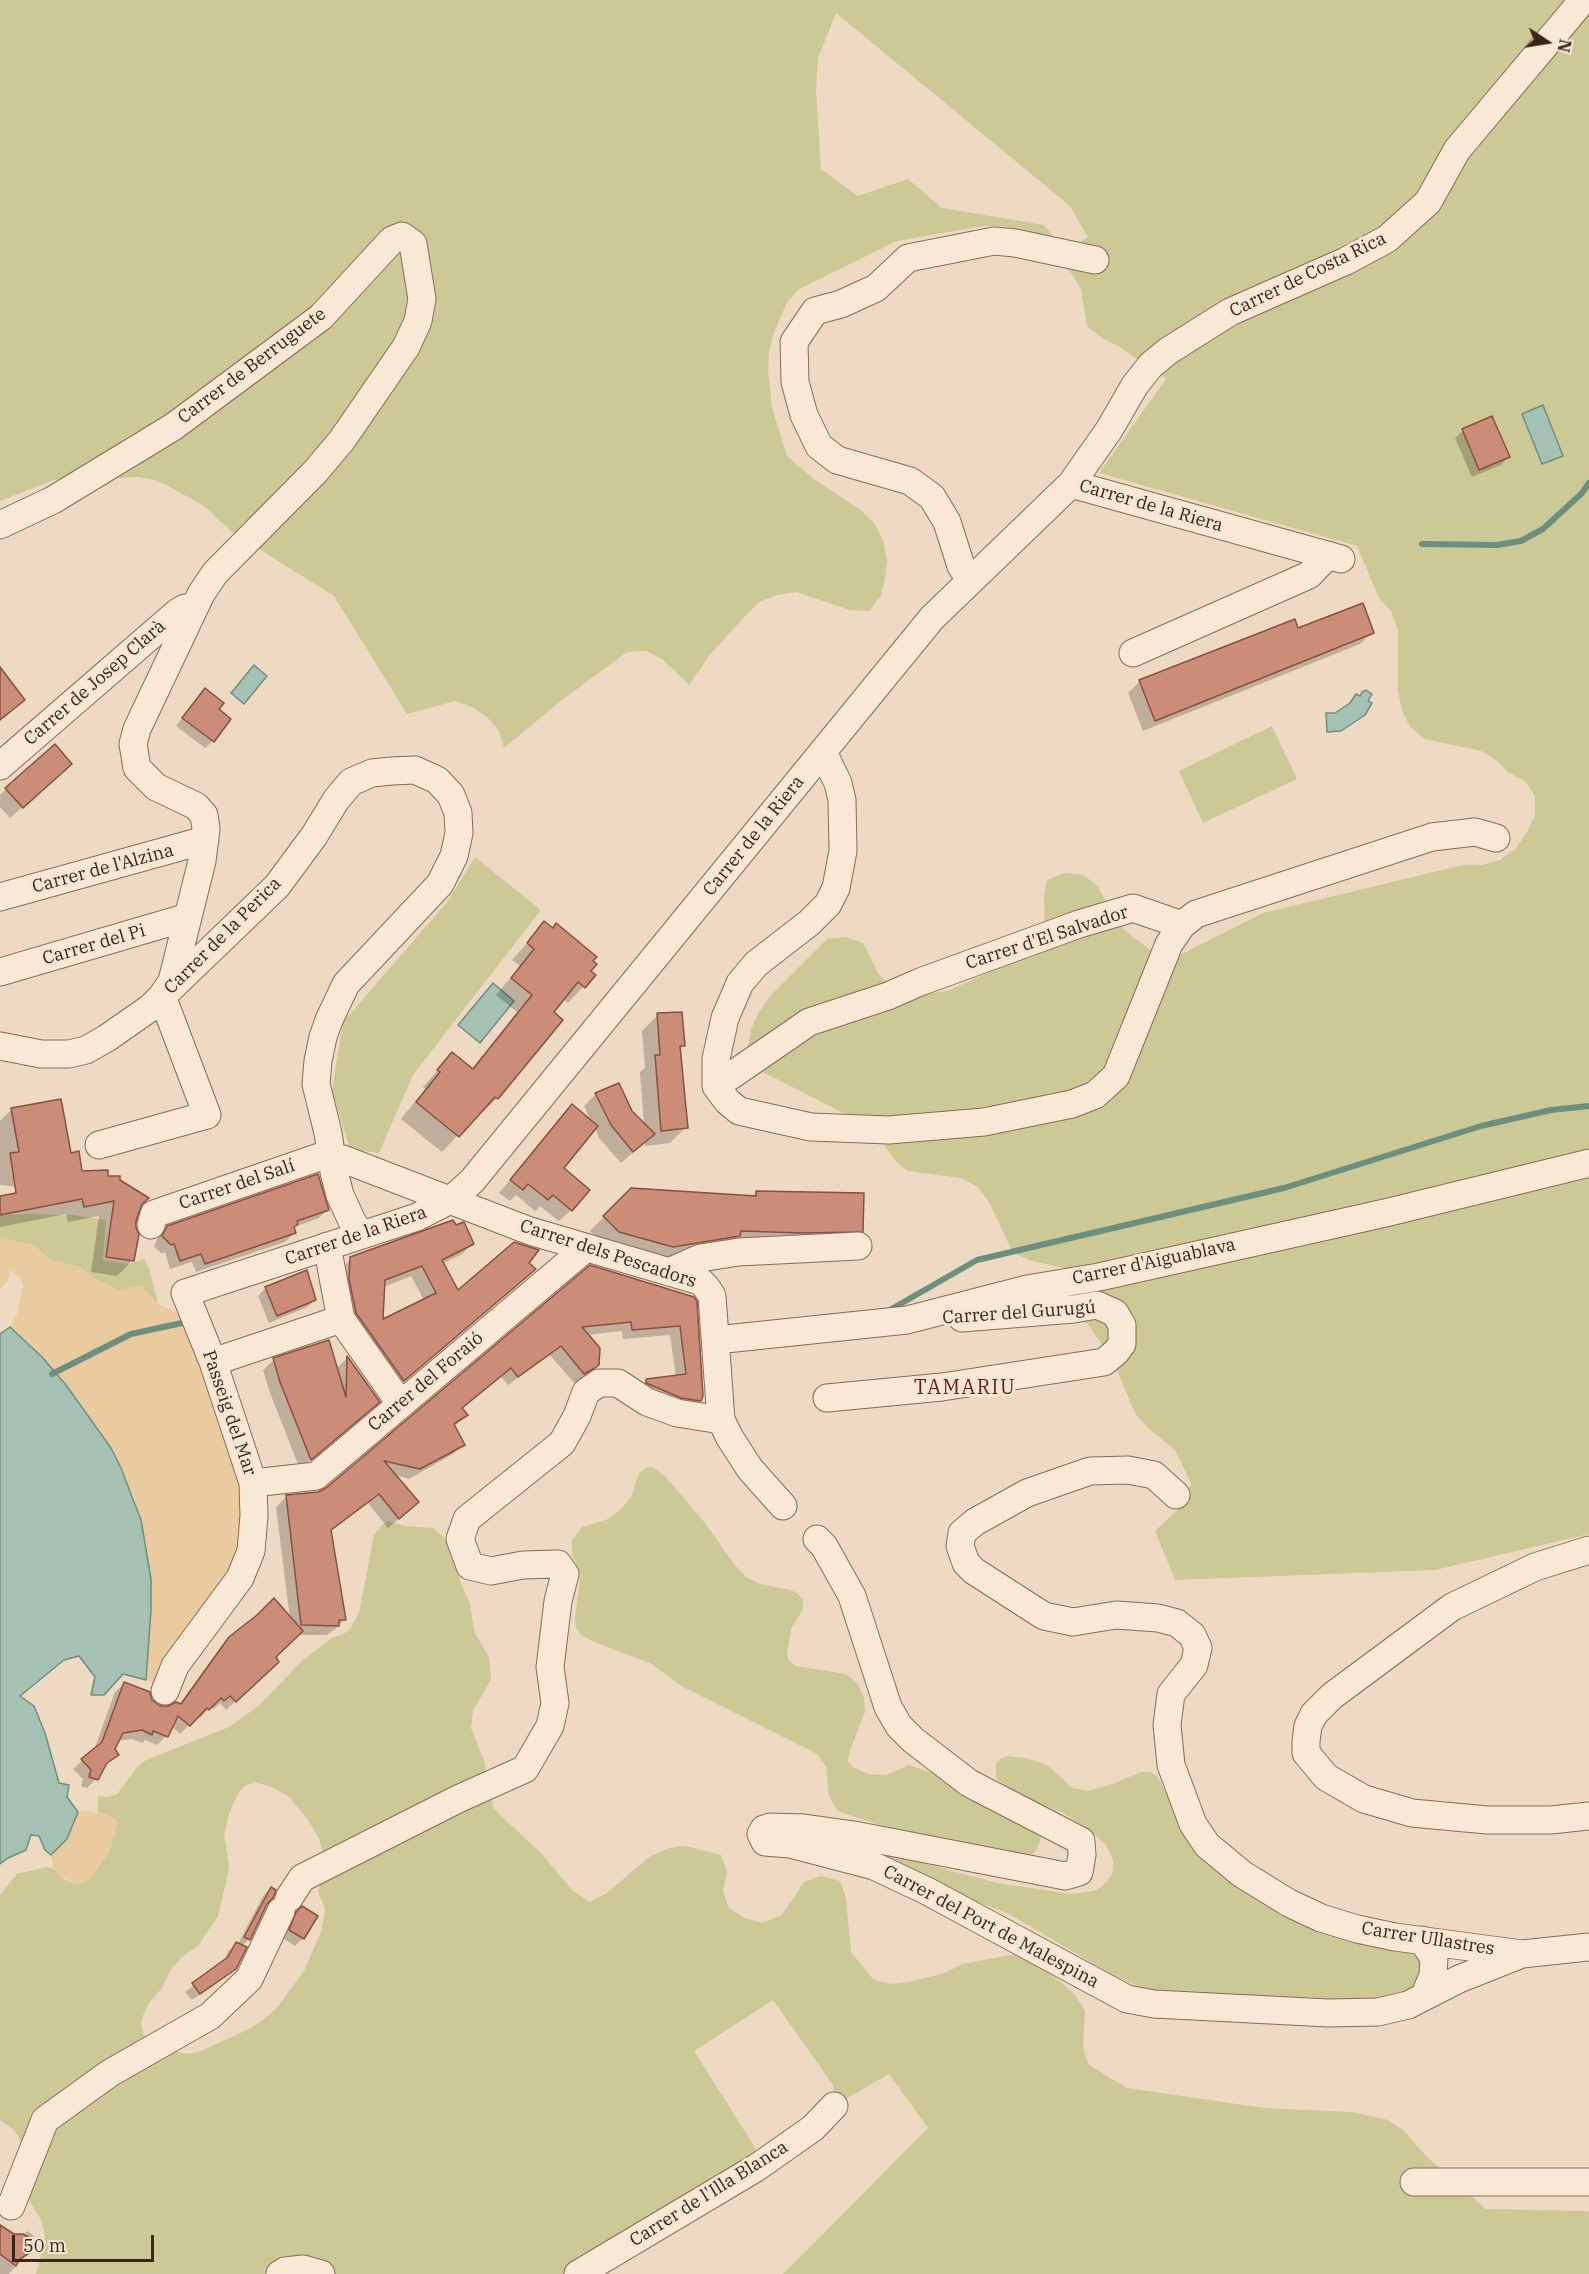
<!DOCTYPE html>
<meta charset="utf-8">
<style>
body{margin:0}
#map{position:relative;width:1589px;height:2274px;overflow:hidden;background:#eedac2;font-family:"IBM Plex Serif",serif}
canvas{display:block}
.north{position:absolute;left:1517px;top:12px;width:60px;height:60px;-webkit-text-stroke:4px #f5e5d2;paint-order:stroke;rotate:102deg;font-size:16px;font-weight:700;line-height:24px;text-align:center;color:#38261e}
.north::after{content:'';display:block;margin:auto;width:21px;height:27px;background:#38261e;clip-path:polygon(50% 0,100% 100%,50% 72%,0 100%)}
.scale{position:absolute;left:12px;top:2235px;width:142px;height:27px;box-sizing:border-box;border:3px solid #38261e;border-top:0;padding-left:8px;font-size:18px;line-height:21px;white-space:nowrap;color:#38261e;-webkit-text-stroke:4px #f5e5d2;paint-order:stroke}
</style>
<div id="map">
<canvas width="1589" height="2274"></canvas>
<div class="north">N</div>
<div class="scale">50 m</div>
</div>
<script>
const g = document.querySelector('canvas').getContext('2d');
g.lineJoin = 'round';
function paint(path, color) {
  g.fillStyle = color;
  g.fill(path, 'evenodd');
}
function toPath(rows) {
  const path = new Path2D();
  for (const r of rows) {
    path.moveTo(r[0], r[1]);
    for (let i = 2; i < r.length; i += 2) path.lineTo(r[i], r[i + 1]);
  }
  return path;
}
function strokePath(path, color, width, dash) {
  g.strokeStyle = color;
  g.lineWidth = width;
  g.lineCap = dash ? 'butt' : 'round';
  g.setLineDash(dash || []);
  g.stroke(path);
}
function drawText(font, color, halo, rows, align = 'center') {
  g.font = font + ' "IBM Plex Serif",serif';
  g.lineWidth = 6;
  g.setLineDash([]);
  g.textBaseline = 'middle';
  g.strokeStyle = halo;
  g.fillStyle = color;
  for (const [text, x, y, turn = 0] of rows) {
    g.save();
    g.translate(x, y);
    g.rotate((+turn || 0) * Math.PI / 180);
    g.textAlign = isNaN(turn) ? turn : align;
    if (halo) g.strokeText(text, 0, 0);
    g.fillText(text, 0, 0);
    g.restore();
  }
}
paint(toPath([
 [0,0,1589,0,1589,1534,1435,1570,1175,1580,1155,1531,1185,1503,1191,1483,1175,1450,1148,1428,1136,1415,1112,1359,1084,1319,1079,1301,1063,1268,1029,1260,1013,1253,989,1202,978,1187,961,1178,907,1171,894,1159,873,1128,751,1066,748,1047,751,1029,759,1012,770,996,827,939,845,937,863,943,879,975,893,988,911,995,947,991,1035,952,1045,937,1044,898,1047,880,1065,873,1083,875,1097,885,1115,919,1127,932,1155,954,1174,958,1263,913,1463,865,1482,865,1500,860,1516,848,1527,832,1535,815,1535,796,1525,781,1509,773,1496,760,1481,751,1425,739,1410,727,1402,710,1398,691,1398,630,1391,611,1379,598,1357,546,1099,473,1166,379,1118,346,1102,338,1087,326,1081,289,1072,274,1036,237,1019,230,1001,226,983,226,897,241,799,289,787,302,773,335,769,353,768,371,772,408,787,456,814,479,862,511,875,524,883,540,887,561,885,578,881,596,869,611,850,610,796,592,777,595,759,602,747,614,709,656,689,685,662,659,646,651,627,652,562,700,504,748,499,731,487,717,472,707,455,701,407,714,334,596,232,532,204,506,172,488,155,480,137,477,120,478,70,477,51,481,0,501],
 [836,13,1070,206,1088,237,1066,252,1044,225,942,208,908,179,858,196,821,169,816,91,818,58],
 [1272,726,1297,779,1203,823,1179,771],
 [475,857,541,910,413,1075,379,1153,350,1149,332,1091,343,1022,448,901],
 [26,1214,74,1215,106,1220,103,1260,129,1264,144,1259,149,1268,158,1304,141,1286,118,1290,95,1279,80,1267,51,1260,33,1245,0,1237,0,1215],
 [653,1467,666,1477,705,1523,734,1564,746,1577,760,1584,791,1590,798,1594,803,1600,803,1609,791,1629,787,1654,789,1661,795,1666,846,1674,857,1683,864,1698,865,1712,849,1753,848,1761,853,1767,868,1774,886,1775,909,1765,932,1773,1036,1832,1041,1838,1036,1851,1029,1856,946,1841,876,1824,838,1811,829,1797,826,1767,817,1754,683,1687,650,1663,594,1642,580,1634,576,1628,575,1619,580,1578,579,1570,572,1555,572,1540,582,1527,606,1520,620,1510,631,1497,639,1473,646,1468],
 [388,1521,405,1526,433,1528,449,1542,459,1578,470,1604,474,1632,489,1657,491,1679,473,1711,471,1728,485,1763,487,1781,494,1809,541,1853,573,1891,590,1902,607,1893,649,1857,669,1848,686,1846,721,1855,727,1872,723,1891,729,1908,744,1918,762,1923,782,1915,804,1882,821,1876,840,1881,846,1898,851,1952,873,1979,889,1984,909,1982,945,1973,962,1964,1016,1954,1032,1961,1062,1983,1076,1996,1085,2011,1083,2048,1089,2065,1127,2088,1264,2108,1352,2112,1388,2120,1403,2130,1427,2157,1486,2209,1589,2211,1589,2274,783,2274,928,2128,889,2074,834,2106,833,2085,773,2000,694,2051,756,2149,756,2168,578,2274,36,2274,43,2248,45,2237,43,2227,40,2218,28,2199,23,2149,20,2140,14,2130,0,2120,0,1895,17,1874,47,1867,54,1869,63,1879,77,1884,90,1879,109,1852,117,1825,116,1820,108,1815,98,1812,98,1796,108,1797,117,1794,138,1766,146,1760,229,1727,257,1707,302,1661,333,1637,342,1635,350,1629,359,1613,374,1535,381,1526],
 [255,1782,272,1787,288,1796,308,1820,319,1839,325,1860,318,1891,325,1909,322,1929,304,1971,276,2009,260,2022,251,2028,201,2051,190,2054,167,2050,150,2040,143,2033,141,2022,144,2013,149,2003,162,1988,170,1971,182,1957,198,1946,218,1916,228,1873,229,1864,224,1835,229,1814,238,1793,245,1786],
 [1008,1756,1025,1758,1047,1765,1073,1788,1087,1791,1110,1785,1141,1772,1150,1772,1157,1776,1161,1783,1189,1837,1412,1951,1418,1957,1421,1964,1419,1982,1403,2001,1179,1997,1144,1989,1113,1975,1009,1914,934,1885,843,1842,896,1853,919,1862,997,1883,1071,1894,1094,1891,1101,1887,1112,1875,1113,1867,1113,1860,1106,1845,1089,1829,1063,1813,1023,1799,996,1778,996,1763,1001,1758]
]), '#ccc996');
paint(toPath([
 [0,1237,33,1245,51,1260,80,1267,95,1279,118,1290,141,1286,158,1304,184,1317,244,1484,241,1558,164,1684,146,1680,151,1610,151,1579,141,1520,133,1494,111,1448,90,1417,42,1357,10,1327,17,1314,23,1285,19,1276,10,1270,9,1279,0,1290],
 [89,1811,108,1815,116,1820,117,1825,109,1852,90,1879,82,1884,77,1884,60,1876,54,1869,51,1855,67,1839,78,1812]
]), '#eaca9f');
const water = toPath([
 [1543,405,1563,456,1542,464,1522,414,1543,405],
 [254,665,267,676,244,704,231,693,254,665],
 [1366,690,1372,694,1368,701,1372,703,1365,715,1341,731,1327,732,1326,713,1335,713,1350,703,1356,694,1360,696,1362,692,1366,690],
 [493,983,514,1001,480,1043,458,1025,493,983],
 [10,1327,42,1357,66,1385,111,1448,121,1468,141,1520,151,1579,151,1610,146,1680,123,1674,104,1695,91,1695,95,1677,79,1656,64,1660,20,1696,34,1706,45,1733,59,1783,69,1785,67,1797,78,1812,67,1839,51,1855,45,1850,39,1836,31,1835,26,1850,8,1858,0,1864,0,1334,10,1327]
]);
paint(water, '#a5c1b4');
strokePath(water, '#6c8f80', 1.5);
paint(toPath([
 [1492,418,1508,457,1501,465,1472,477,1455,438,1463,431],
 [1297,630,1372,632,1360,644,1143,731,1128,693,1140,681],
 [205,690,217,710,213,741,205,748,176,726],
 [58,775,10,818,0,807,0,795,6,789],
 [545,923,591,962,589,971,594,975,568,1003,563,999,551,1013,497,1098,481,1114,479,1112,442,1152,401,1119,425,1089,423,1087,452,1054,471,1070,517,1012,496,995,520,966,512,960],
 [658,1015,683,1046,679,1050,686,1127,670,1143,645,1146,645,1142,621,1163,599,1138,595,1128,562,1168,571,1210,559,1221,540,1206,535,1211,516,1195,510,1201,499,1193,573,1106,592,1123,584,1106,596,1094,631,1111,644,1125,640,1072,645,1068,642,1031],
 [11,1110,70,1155,82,1176,118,1180,147,1199,139,1207,134,1221,133,1260,117,1276,91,1272,99,1216,68,1222,66,1214,0,1227,0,1197,38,1189,0,1185,0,1121],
 [631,1189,752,1197,757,1192,862,1231,847,1245,658,1261,605,1246,590,1231],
 [328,1209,319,1218,292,1228,294,1233,285,1242,196,1272,192,1262,170,1269,165,1252,161,1253,154,1246,158,1237,168,1227],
 [472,1243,462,1254,442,1264,457,1292,527,1263,534,1269,392,1391,345,1324,340,1270,351,1259],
 [411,1276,424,1300,382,1321,384,1287],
 [590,1267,693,1298,700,1400,690,1410,637,1390,647,1380,676,1377,670,1335,623,1339,622,1331,587,1335,598,1364,583,1378,574,1383,550,1355,508,1385,501,1377,461,1409,466,1415,454,1426,463,1444,453,1454,409,1479,395,1475,407,1512,388,1528,368,1503,330,1532,345,1619,335,1629,327,1635,297,1635,274,1657,268,1671,226,1710,220,1703,214,1709,211,1706,200,1718,198,1716,180,1734,171,1726,166,1736,157,1745,145,1740,142,1743,132,1739,117,1741,113,1749,117,1754,103,1767,96,1779,87,1788,81,1786,83,1779,73,1769,94,1750,115,1692,124,1684,159,1707,179,1705,220,1648,230,1639,290,1619,276,1507,286,1497,318,1493,327,1489],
 [266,1288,315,1300,307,1307,269,1323,258,1296],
 [347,1358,367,1412,300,1469,270,1393,263,1370,274,1360,336,1369],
 [271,1888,249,1939,242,1946,235,1968,227,1976,192,2000,185,1992,223,1963,228,1951,236,1944,238,1944,263,1896],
 [303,1908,303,1938,295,1946,283,1938,289,1921],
 [0,2227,13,2236,22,2236,27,2231,34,2236,30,2241,29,2251,9,2274,0,2274]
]), '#0003');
strokePath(toPath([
 [1422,544,1497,545,1521,541,1543,529,1582,493,1589,483],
 [888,1311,977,1260,1284,1188,1481,1126,1551,1110,1589,1106],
 [52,1374,131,1334,182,1323]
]), '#6c8f80', 6);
const building = toPath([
 [1492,416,1510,457,1479,470,1462,429,1492,416],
 [1363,603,1374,633,1155,721,1139,680,1295,619,1298,628,1363,603],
 [0,667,25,700,0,720,0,667],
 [205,688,224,703,219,709,231,719,214,742,182,718,205,688],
 [55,744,72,764,23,808,5,788,55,744],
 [544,921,553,928,556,923,597,957,593,961,597,964,591,971,596,975,585,988,578,982,554,1012,563,1020,498,1099,495,1097,459,1137,416,1102,440,1072,437,1070,452,1052,473,1069,532,995,511,978,534,949,527,943,544,921],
 [682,1012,685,1046,680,1046,688,1128,661,1131,655,1055,660,1055,657,1013,682,1012],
 [619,1083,632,1111,655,1134,633,1152,611,1125,595,1093,619,1083],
 [61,1099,71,1153,79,1151,82,1171,108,1170,108,1176,120,1176,120,1180,149,1198,142,1204,136,1221,136,1228,139,1234,134,1261,106,1257,114,1201,84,1207,82,1199,0,1215,0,1196,16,1193,10,1153,19,1152,11,1108,61,1099],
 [572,1104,598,1126,564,1168,590,1190,572,1211,553,1195,548,1200,528,1184,523,1190,510,1180,572,1104],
 [318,1174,329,1210,297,1221,298,1224,294,1227,296,1233,205,1264,201,1254,180,1261,174,1244,171,1245,162,1236,167,1226,318,1174],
 [631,1188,756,1196,756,1191,864,1193,863,1232,801,1233,741,1231,740,1236,673,1247,619,1232,603,1216,631,1188],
 [453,1220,456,1225,464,1222,474,1244,442,1260,458,1290,514,1242,539,1250,529,1263,536,1269,404,1381,356,1313,349,1279,350,1257,453,1220],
 [422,1266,436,1293,383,1319,385,1280,422,1266],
 [590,1265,694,1297,697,1301,703,1396,701,1401,681,1398,646,1383,646,1379,686,1374,680,1326,632,1330,631,1322,582,1327,600,1348,599,1365,595,1368,584,1374,561,1346,518,1377,511,1368,462,1408,468,1415,454,1424,465,1445,420,1469,384,1461,419,1502,399,1519,379,1494,331,1530,346,1620,339,1620,339,1626,301,1625,286,1495,318,1492,326,1488,590,1265],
 [307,1270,316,1300,277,1316,265,1287,307,1270],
 [329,1340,346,1397,347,1356,380,1402,311,1460,280,1382,273,1358,329,1340],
 [274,1598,303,1631,276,1657,279,1662,236,1702,230,1696,224,1701,221,1698,209,1710,207,1708,190,1726,178,1716,168,1737,153,1731,152,1735,142,1730,123,1733,115,1749,119,1755,107,1763,98,1780,89,1777,91,1770,81,1759,102,1742,124,1682,150,1692,152,1700,160,1706,168,1706,176,1702,181,1704,229,1637,257,1615,274,1598],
 [271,1887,276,1890,273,1898,267,1904,250,1940,244,1937,271,1887],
 [302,1906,318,1916,304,1939,289,1930,296,1912,302,1906],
 [236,1942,247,1947,236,1969,200,1994,192,1983,228,1957,236,1942],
 [0,2225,14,2234,23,2234,31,2239,32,2246,31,2252,20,2259,16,2266,0,2254,0,2225]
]);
paint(building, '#cc8d78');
strokePath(building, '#87503f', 1.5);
const minor = toPath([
 [1071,484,1341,559],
 [0,525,53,500,173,427,321,317,392,240,402,236,413,244,422,299,418,321,406,347,342,440,315,472,215,573,201,594,137,729,133,744,137,768,156,787,196,806,204,815,206,829,202,861,172,981,162,996,207,1115,99,1145],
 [970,580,961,566,947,522,932,497,910,481,837,460,819,446,804,415,795,382,794,342,815,311,841,304,876,288,908,258,994,241,1015,243,1095,260],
 [1133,653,1309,575,1328,555],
 [823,752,838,783,842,800,843,851,836,888,828,904,809,923,756,964,740,983,725,1018,716,1059,716,1086,727,1101,739,1111,811,1127,889,1130,984,1122,1072,1104,1095,1095,1116,1076,1169,944,1182,925,1196,914,1432,837,1475,832,1496,838],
 [0,766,178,612,185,608,194,609],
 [0,897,205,840],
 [0,972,188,917],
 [0,1046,41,1054,69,1054,86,1050,107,1038,150,1008,277,886,314,836,336,800,351,782,372,773,392,771,415,770,437,780,451,795,458,813,459,833,454,856,440,884,346,984,329,1020,323,1037,318,1061,316,1084,328,1133,334,1172,340,1195,352,1221,361,1235],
 [716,1086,809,1022,888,996,920,982,1079,924,1133,908,1182,925],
 [343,1159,530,1231,700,1281,706,1287,712,1296,721,1420,730,1438,750,1469,783,1506],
 [151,1225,154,1214,331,1153],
 [327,1246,341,1319,400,1403],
 [669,1272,700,1258,739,1252,858,1246],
 [716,1340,907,1320,1027,1289,1099,1277,1385,1213,1589,1163],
 [213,1362,341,1319],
 [827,1398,942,1387,1104,1362,1116,1352,1122,1344,1122,1325,1115,1313,1097,1305,1074,1309,962,1318],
 [253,1483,316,1476,586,1248],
 [1176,1495,1154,1475,1128,1470,1090,1471,1027,1493,975,1522,962,1533,960,1546,966,1563,974,1571,1044,1616,1073,1622,1116,1615,1158,1618,1177,1623,1192,1635,1198,1648,1194,1665,1171,1694,1167,1725,1171,1765,1193,1824,1207,1845,1242,1874,1289,1903,1321,1918,1357,1929,1395,1937,1522,1954,1589,1947],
 [817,1539,824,1546,852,1596,888,1707,899,1726,913,1740,969,1783,1081,1841,1082,1855,1079,1872,1065,1876,854,1835,804,1828,770,1827,764,1829,761,1834,765,1842,790,1844,874,1866,927,1891,1127,1999,1154,2004,1328,2013,1378,2012,1408,2005,1459,1979,1522,1954],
 [1589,1550,1535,1567,1452,1607,1332,1696,1314,1714,1308,1726,1306,1741,1306,1753,1326,1777,1364,1799,1412,1813,1487,1820,1551,1820,1589,1816],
 [165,1691,175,1666,240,1578,251,1551,254,1516,253,1483,213,1362,185,1293,417,1217,452,1199,472,1181,932,618,1071,484,1109,430,1135,385,1151,365,1168,351,1230,312,1346,261,1387,239,1428,202,1457,150,1583,0],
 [289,1898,302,1878,458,1799,525,1769,550,1726,555,1703,550,1667,558,1601,565,1574,558,1564,523,1565,491,1571,470,1566,460,1539,467,1519,562,1443,577,1416,586,1392,599,1383,618,1383,647,1402,677,1413,721,1420],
 [1422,1940,1434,1958,1433,1975,1424,1997],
 [1414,2182,1589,2182],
 [11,2206,45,2120,110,2073,210,2016,249,1979,281,1911],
 [280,2274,285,2271,303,2269,321,2274],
 [578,2274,756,2168,813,2128,834,2106]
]);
strokePath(minor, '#886a59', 29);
strokePath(minor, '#f9e8d6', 27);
drawText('18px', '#38261e', '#f5e5d2', [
 ["Carrer de Costa Rica",1308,275,-26],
 ["Carrer de Berruguete",252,366,-37],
 ["Carrer de la Riera",1151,506,16],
 ["Carrer de Josep Clarà",95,683,-41],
 ["Carrer de la Riera",754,836,-51],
 ["Carrer de l'Alzina",103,869,-15],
 ["Carrer de la Perica",223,936,-45],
 ["Carrer d'El Salvador",1047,938,-18],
 ["Carrer del Pi",94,945,-16],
 ["Carrer del Salí",237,1185,-19],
 ["Carrer de la Riera",356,1236,-19],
 ["Carrer dels Pescadors",608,1254,18],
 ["Carrer d'Aiguablava",1154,1262,-12],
 ["Carrer del Gurugú",1019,1313,-4],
 ["Carrer del Foraió",426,1382,-40],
 ["Passeig del Mar",229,1413,71],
 ["Carrer del Port de Malespina",991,1927,28],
 ["Carrer Ullastres",1428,1939,9],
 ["Carrer de l'Illa Blanca",709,2194,-32]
]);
g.letterSpacing = '1.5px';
drawText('20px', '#64201d', '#f5e5d2', [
 ["TAMARIU",965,1388]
]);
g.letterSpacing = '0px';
</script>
